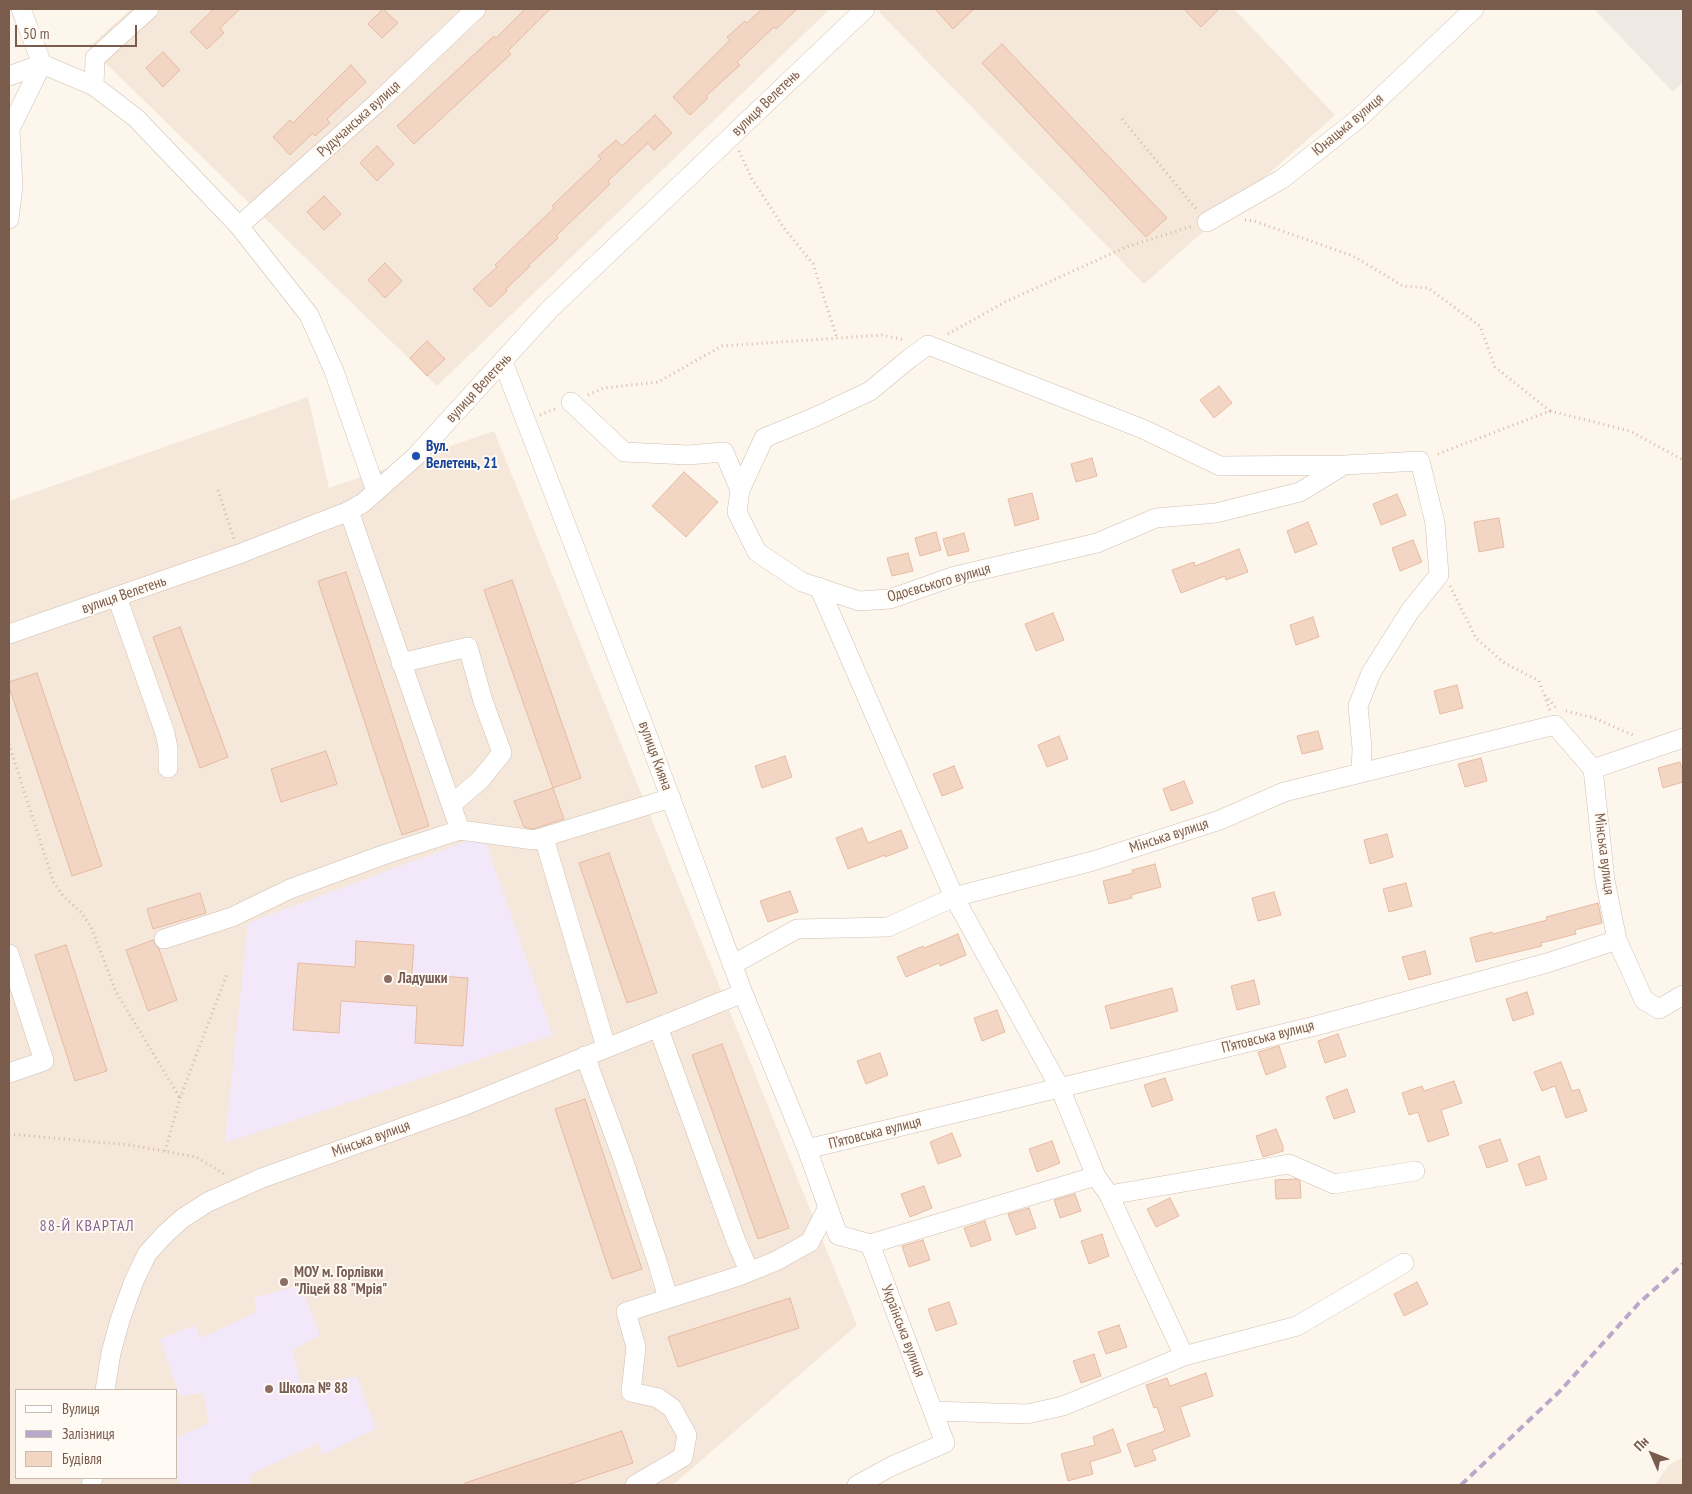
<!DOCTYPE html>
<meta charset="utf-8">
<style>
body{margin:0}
#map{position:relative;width:1692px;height:1494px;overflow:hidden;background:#fdf6ec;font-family:"PT Sans Narrow",sans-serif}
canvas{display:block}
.frame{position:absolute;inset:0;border:10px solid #7a5c4d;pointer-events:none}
.legend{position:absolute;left:15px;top:1389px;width:162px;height:90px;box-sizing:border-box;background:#fffaf3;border:1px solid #cabbb1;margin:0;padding:6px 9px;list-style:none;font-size:15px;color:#7a5c4d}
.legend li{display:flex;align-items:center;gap:10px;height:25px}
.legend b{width:25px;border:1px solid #cabbb1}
.north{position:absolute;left:1627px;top:1429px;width:50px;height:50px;-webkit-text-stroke:4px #fffaf3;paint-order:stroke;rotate:314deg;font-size:14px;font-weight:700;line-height:20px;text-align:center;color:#7a5c4d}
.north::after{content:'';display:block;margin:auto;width:18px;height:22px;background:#7a5c4d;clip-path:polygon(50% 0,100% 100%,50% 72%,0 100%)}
.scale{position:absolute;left:15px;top:25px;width:122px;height:22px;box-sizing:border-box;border:2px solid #7a5c4d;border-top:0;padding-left:6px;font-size:15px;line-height:18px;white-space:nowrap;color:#7a5c4d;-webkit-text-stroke:4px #fffaf3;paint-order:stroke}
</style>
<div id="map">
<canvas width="1692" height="1494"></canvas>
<div class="frame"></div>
<ul class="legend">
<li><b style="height:6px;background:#fff"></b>Вулиця</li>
<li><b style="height:6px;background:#b9a8c9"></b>Залізниця</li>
<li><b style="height:14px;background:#f3d5c3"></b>Будівля</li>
</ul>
<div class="north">Пн</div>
<div class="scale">50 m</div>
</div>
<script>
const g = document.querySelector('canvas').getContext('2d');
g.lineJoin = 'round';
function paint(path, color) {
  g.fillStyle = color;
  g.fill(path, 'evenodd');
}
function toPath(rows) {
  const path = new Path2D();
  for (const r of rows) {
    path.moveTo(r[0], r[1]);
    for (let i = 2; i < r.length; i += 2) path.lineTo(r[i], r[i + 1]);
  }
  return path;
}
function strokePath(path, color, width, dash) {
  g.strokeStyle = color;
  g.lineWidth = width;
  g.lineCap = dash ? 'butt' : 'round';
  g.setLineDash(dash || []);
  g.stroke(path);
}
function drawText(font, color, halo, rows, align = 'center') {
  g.font = font + ' "PT Sans Narrow",sans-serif';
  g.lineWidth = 4;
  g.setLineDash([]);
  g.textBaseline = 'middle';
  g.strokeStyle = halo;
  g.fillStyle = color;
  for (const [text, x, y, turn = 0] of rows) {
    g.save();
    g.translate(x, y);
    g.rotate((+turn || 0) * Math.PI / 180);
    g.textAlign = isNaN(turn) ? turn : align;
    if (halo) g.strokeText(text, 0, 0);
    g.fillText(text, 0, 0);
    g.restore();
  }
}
paint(toPath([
 [131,9,830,9,437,386,89,47],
 [883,9,1234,9,1335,115,1144,284,879,12],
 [308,397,329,488,494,431,857,1325,673,1485,9,1485,9,501],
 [16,1390,176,1390,176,1478,16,1478],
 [1683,1457,1683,1485,1655,1485,1669,1465]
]), '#f5e8da');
paint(toPath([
 [1594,9,1683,9,1683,82,1673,92]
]), '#efe9e4');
paint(toPath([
 [483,835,553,1035,225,1143,248,923],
 [301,1285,320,1335,293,1350,301,1385,357,1377,376,1429,322,1455,319,1443,251,1474,250,1485,180,1485,176,1476,176,1438,209,1423,203,1393,180,1396,160,1339,195,1325,201,1338,257,1312,254,1298]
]), '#f3e8fa');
const building = toPath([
 [214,9,240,9,220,28,224,33,207,49,190,32,214,9],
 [383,9,398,23,382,38,368,24,383,9],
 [525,9,550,9,508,51,511,54,414,144,397,126,494,36,496,38,525,9],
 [762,9,797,9,776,29,774,27,737,62,740,65,706,96,708,98,690,115,673,97,730,40,727,37,745,21,747,23,762,9],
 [935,9,974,9,953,29,935,9],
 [1184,9,1219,9,1201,27,1184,9],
 [1002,44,1167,218,1146,237,982,63,1002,44],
 [163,52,180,70,163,87,146,68,163,52],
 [351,65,366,82,327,119,330,123,315,136,313,133,290,155,273,137,290,120,293,123,351,65],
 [655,115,672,133,654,150,648,143,608,181,610,184,556,236,558,238,529,265,530,266,506,289,507,291,490,307,473,289,497,267,495,265,554,208,552,206,601,159,598,156,616,140,622,146,655,115],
 [377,146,394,164,377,181,360,163,377,146],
 [324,196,341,214,324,230,307,212,324,196],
 [385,263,402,281,385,298,368,280,385,263],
 [427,341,445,359,427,376,410,358,427,341],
 [1219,386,1232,403,1214,418,1200,400,1219,386],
 [1092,458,1097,476,1076,482,1071,464,1092,458],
 [684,472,718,502,686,537,652,506,684,472],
 [1032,493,1039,519,1015,526,1008,499,1032,493],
 [1397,494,1406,515,1381,525,1373,504,1397,494],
 [1499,518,1504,547,1479,552,1474,522,1499,518],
 [1308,522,1317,544,1295,553,1287,531,1308,522],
 [936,532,941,550,920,556,915,538,936,532],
 [964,533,969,551,948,556,943,539,964,533],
 [1413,540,1422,562,1400,571,1392,548,1413,540],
 [1239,549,1248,572,1226,580,1225,576,1181,593,1172,570,1194,562,1195,566,1239,549],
 [908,553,913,571,892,576,887,558,908,553],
 [346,572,429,826,402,835,318,581,346,572],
 [512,580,581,778,553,788,484,590,512,580],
 [1053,613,1064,640,1036,651,1025,624,1053,613],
 [1313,617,1319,637,1296,645,1290,625,1313,617],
 [180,627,228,757,200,768,153,637,180,627],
 [37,673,102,866,72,876,9,687,9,682,37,673],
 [1457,685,1463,708,1440,714,1434,691,1457,685],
 [1318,731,1323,749,1302,754,1297,736,1318,731],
 [1059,736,1068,759,1047,767,1038,745,1059,736],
 [326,751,337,784,281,802,271,769,326,751],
 [785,756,792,777,762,788,755,766,785,756],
 [1481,758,1487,781,1465,787,1458,764,1481,758],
 [1680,762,1683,772,1683,782,1663,788,1658,768,1680,762],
 [954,766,963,788,942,796,933,774,954,766],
 [1184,781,1193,803,1171,811,1163,789,1184,781],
 [553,788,564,819,533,829,524,827,514,801,553,788],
 [862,828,868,843,901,830,908,848,885,857,885,855,848,869,836,838,862,828],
 [1387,834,1393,857,1370,864,1364,840,1387,834],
 [609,853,657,993,627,1003,579,863,609,853],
 [1155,864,1161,887,1131,895,1132,898,1109,904,1103,881,1133,873,1132,870,1155,864],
 [1406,883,1412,906,1389,912,1383,889,1406,883],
 [790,891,798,912,768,922,760,901,790,891],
 [1274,892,1281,915,1258,921,1252,898,1274,892],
 [200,893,206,913,153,929,147,909,200,893],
 [1598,903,1602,923,1575,930,1576,934,1541,943,1542,946,1476,962,1470,938,1492,932,1493,934,1547,920,1546,917,1598,903],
 [958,934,966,955,940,966,939,963,906,977,897,957,923,946,924,948,958,934],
 [153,940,159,949,177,1000,148,1011,126,950,153,940],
 [356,941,414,945,412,974,468,978,463,1046,415,1043,417,1006,341,1001,339,1033,293,1030,298,963,355,967,356,941],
 [66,945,107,1071,75,1081,35,955,66,945],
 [1425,951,1431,974,1409,980,1402,957,1425,951],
 [1254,980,1260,1004,1237,1010,1231,986,1254,980],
 [1172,988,1178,1011,1111,1029,1105,1006,1172,988],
 [1527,992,1534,1014,1513,1021,1506,999,1527,992],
 [997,1010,1005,1032,982,1041,974,1018,997,1010],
 [1338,1034,1346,1056,1325,1063,1318,1041,1338,1034],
 [722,1044,789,1228,758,1239,692,1055,722,1044],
 [1279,1046,1286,1067,1266,1075,1258,1052,1279,1046],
 [880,1053,888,1075,866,1084,857,1061,880,1053],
 [1561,1062,1572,1091,1579,1089,1587,1111,1566,1118,1555,1086,1542,1091,1534,1072,1561,1062],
 [1165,1078,1173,1100,1152,1107,1144,1085,1165,1078],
 [1454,1081,1462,1103,1441,1110,1449,1135,1428,1142,1418,1112,1409,1115,1402,1093,1422,1086,1424,1091,1454,1081],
 [1347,1089,1355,1112,1334,1119,1326,1097,1347,1089],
 [585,1099,642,1269,612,1279,555,1109,585,1099],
 [1276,1129,1283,1146,1283,1151,1263,1157,1256,1136,1276,1129],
 [952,1133,961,1156,938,1164,930,1142,952,1133],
 [1500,1139,1508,1161,1487,1168,1479,1146,1500,1139],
 [1052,1141,1060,1163,1037,1172,1029,1149,1052,1141],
 [1539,1156,1547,1179,1526,1186,1518,1164,1539,1156],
 [1296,1179,1300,1181,1301,1198,1276,1199,1275,1180,1296,1179],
 [924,1186,932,1208,910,1217,901,1194,924,1186],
 [1075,1194,1081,1211,1060,1218,1054,1200,1075,1194],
 [1170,1198,1179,1216,1156,1227,1147,1209,1170,1198],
 [1029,1208,1036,1228,1016,1235,1008,1214,1029,1208],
 [985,1221,991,1240,971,1247,964,1228,985,1221],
 [1102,1234,1109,1256,1089,1264,1081,1241,1102,1234],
 [923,1240,930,1260,909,1267,902,1246,923,1240],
 [1417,1282,1428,1304,1404,1316,1394,1294,1417,1282],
 [790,1298,799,1328,678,1367,668,1337,790,1298],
 [949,1302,957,1324,936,1331,928,1309,949,1302],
 [1119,1325,1127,1347,1106,1354,1098,1332,1119,1325],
 [1094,1354,1101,1376,1081,1383,1073,1361,1094,1354],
 [1206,1373,1213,1396,1180,1407,1190,1436,1152,1450,1156,1460,1135,1467,1127,1444,1165,1431,1157,1407,1154,1408,1146,1385,1167,1378,1170,1386,1206,1373],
 [1113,1429,1121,1452,1090,1462,1093,1474,1068,1481,1061,1454,1095,1445,1093,1437,1113,1429],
 [622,1431,633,1463,567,1485,465,1485,465,1483,622,1431]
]);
paint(building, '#f3d5c3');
strokePath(building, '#e6bba3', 1);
const minor = toPath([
 [21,9,42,64,94,86,136,118,239,226,309,315,334,371,376,491],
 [9,76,42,64],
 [94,86,95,58,149,9],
 [9,219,13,187,10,129,42,64],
 [1207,222,1282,179,1358,119,1474,9],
 [239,226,377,103,476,9],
 [503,362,643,724,743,993,807,1149,838,1235,870,1244,945,1443,892,1466,857,1485],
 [571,402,624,452,688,455,724,452,740,490],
 [1344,465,1220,466,1143,429,928,345,910,358,870,391,815,417,764,438,740,490,737,512,757,552,802,582,859,601,890,599,955,576,1097,543,1156,518,1216,513,1300,492,1344,465,1420,461,1435,523,1439,575,1410,611,1371,673,1358,706,1362,748,1361,773],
 [349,511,460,830],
 [819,587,954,897,1060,1088,1096,1176,1109,1195,1184,1356],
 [117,597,165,733,168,748,168,768],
 [9,634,239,554,349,511,363,503,416,456,550,309,865,9],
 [401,663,468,647,483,701,502,753,481,779,451,805],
 [1593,769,1683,738],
 [544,838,606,1047],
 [164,939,232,917,290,889,386,854,460,830,534,840,671,798],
 [9,954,44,1061,9,1073],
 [732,965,797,929,888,927,954,897,1093,861,1220,820,1284,792,1555,725,1593,769,1605,880,1617,940,1644,1000,1659,1009,1683,995],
 [658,1027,736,1241,749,1271],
 [585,1056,624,1162,657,1261,668,1298],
 [807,1149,1319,1025,1547,963,1617,940],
 [1109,1195,1289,1164,1334,1184,1415,1171],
 [870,1244,1096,1176],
 [105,1390,111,1353,120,1320,134,1281,147,1254,164,1235,183,1218,208,1202,262,1178,463,1106,743,993],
 [933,1411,1027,1414,1063,1406,1184,1356,1297,1326,1404,1263],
 [91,1485,93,1478],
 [635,1485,683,1457,687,1435,672,1408,658,1398,631,1392,636,1347,626,1312,739,1276,776,1261,810,1242,828,1207]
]);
strokePath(minor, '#d1beb0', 20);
strokePath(toPath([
 [1122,119,1197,210],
 [739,151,752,179,784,228,813,264,837,338],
 [1245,220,1254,221,1353,256,1403,286,1428,288,1480,326,1495,367,1550,411,1435,455],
 [948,334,1005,302,1126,247,1193,226],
 [588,395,604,388,658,382,722,346,882,335,905,340],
 [1550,411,1630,431,1683,460],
 [540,415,557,408],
 [218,490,234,539],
 [1450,586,1476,638,1503,662,1539,681,1550,711],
 [1545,695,1557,709],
 [1566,711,1594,718,1635,736],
 [9,744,53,881,63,896,81,912,91,927,116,992,180,1098],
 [9,1134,130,1145,196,1157,226,1175],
 [165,1151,180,1098,227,974]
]), '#d9b8a5', 3, [1, 4]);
strokePath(minor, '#fff', 19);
strokePath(toPath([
 [1461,1485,1561,1390,1639,1303,1683,1264]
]), '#b9a8c9', 4, [8, 5]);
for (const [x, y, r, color] of [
 [416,456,5,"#1a4fb4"],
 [388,979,5,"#8d6e63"],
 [284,1282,5,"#8d6e63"],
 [269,1389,5,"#8d6e63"]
]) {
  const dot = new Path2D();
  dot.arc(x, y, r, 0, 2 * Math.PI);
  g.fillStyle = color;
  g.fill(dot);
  strokePath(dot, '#fffaf3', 2);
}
drawText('15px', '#7a5c4d', '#fffaf3', [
 ["вулиця Велетень",766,103,-44],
 ["Рудучанська вулиця",359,119,-42],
 ["Юнацька вулиця",1348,125,-40],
 ["вулиця Велетень",479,388,-47],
 ["Одоєвського вулиця",939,583,-16],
 ["вулиця Велетень",124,595,-19],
 ["вулиця Кияна",655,756,70],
 ["Мінська вулиця",1169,836,-18],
 ["Мінська вулиця",1604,854,83],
 ["П’ятовська вулиця",1268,1037,-14],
 ["П’ятовська вулиця",875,1133,-14],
 ["Мінська вулиця",371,1139,-20],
 ["Українська вулиця",903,1331,69]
]);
drawText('bold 15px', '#164399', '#fffaf3', [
 ["Вул.",426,447],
 ["Велетень, 21",426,464]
], 'left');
drawText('bold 15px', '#785e54', '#fffaf3', [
 ["Ладушки",398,979],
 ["МОУ м. Горлівки",294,1273],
 ["\"Ліцей 88 \"Мрія\"",294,1290],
 ["Школа № 88",279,1389]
], 'left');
g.letterSpacing = '1px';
drawText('16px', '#846695', '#fffaf3', [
 ["88-Й КВАРТАЛ",87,1226]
]);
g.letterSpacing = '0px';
</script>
